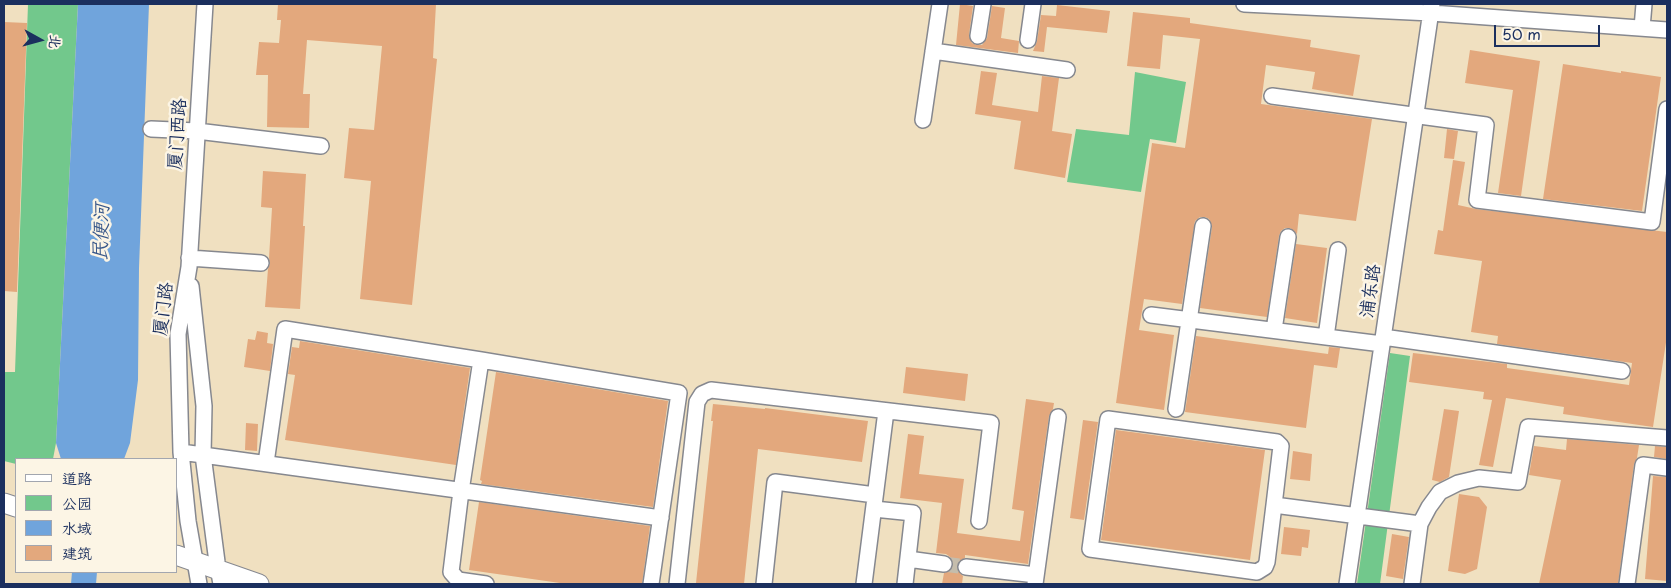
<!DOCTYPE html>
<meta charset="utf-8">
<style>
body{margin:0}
#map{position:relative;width:1671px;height:588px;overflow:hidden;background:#f0e0c0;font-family:"Playpen Sans","LXGW WenKai TC",sans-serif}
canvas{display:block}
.frame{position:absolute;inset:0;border:5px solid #1b2f5e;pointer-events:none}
.legend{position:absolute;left:15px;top:458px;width:162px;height:115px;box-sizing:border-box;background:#fcf5e5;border:1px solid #a2a6af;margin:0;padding:6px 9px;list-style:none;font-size:15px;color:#1b2f5e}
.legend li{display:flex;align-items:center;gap:10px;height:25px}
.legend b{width:25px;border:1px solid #a2a6af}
.north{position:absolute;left:15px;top:15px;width:50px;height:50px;-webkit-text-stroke:4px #fcf5e5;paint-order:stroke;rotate:97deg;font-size:14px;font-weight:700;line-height:20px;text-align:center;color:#1b2f5e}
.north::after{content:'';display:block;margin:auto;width:18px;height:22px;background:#1b2f5e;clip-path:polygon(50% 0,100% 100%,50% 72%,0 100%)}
.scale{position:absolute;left:1494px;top:25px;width:106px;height:22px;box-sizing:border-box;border:2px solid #1b2f5e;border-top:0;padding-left:6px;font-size:15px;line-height:18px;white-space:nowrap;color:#1b2f5e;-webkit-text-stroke:4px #fcf5e5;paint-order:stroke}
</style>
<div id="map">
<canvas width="1671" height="588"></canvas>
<div class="frame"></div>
<ul class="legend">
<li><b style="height:6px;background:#fff"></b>道路</li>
<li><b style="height:14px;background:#72c88c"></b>公园</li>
<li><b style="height:14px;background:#70a4dc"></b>水域</li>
<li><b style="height:14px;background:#e3a87d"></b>建筑</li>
</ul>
<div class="north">北</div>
<div class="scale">50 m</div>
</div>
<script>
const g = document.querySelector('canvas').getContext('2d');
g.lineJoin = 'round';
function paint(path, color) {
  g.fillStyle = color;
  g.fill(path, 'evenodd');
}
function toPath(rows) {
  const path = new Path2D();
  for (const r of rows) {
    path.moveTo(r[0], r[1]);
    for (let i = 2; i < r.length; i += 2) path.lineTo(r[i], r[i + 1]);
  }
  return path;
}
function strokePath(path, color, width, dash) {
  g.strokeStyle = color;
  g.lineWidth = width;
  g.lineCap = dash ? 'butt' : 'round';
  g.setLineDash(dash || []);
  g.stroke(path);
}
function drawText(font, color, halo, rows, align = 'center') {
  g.font = font + ' "Playpen Sans","LXGW WenKai TC",sans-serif';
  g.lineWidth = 5;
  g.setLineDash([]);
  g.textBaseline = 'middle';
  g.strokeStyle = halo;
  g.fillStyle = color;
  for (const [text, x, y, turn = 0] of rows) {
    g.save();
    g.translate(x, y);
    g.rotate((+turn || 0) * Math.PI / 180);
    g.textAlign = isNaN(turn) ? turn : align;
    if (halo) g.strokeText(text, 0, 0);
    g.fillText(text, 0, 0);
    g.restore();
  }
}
paint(toPath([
 [28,4,78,4,56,443,53,459,16,459,16,464,4,461,4,372,15,372],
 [1135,72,1186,82,1176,143,1150,139,1141,192,1067,182,1076,129,1129,135],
 [1390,353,1410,356,1380,584,1357,584]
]), '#72c88c');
paint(toPath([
 [78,4,149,4,139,268,138,380,130,443,124,459,61,459,56,443],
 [72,572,97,572,96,584,71,584]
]), '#70a4dc');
paint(toPath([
 [278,4,436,4,433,58,437,59,412,305,360,299,371,181,344,178,349,128,374,130,382,46,307,40,303,94,310,94,309,128,267,127,268,75,256,75,259,42,279,43,281,20,277,20],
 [960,4,973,6,969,35,972,43,977,45,982,45,987,38,992,6,1005,8,1001,38,1019,41,1018,53,956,45],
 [1057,5,1110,11,1107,33,1047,27,1044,52,1033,51,1037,41,1041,15,1056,16],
 [1133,12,1190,18,1190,23,1311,40,1310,47,1360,55,1353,96,1312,89,1315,72,1266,65,1261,104,1372,119,1356,221,1299,214,1297,234,1290,228,1285,228,1281,231,1279,236,1267,317,1200,308,1212,227,1209,219,1205,217,1200,217,1195,221,1182,304,1144,299,1139,330,1174,335,1164,410,1116,403,1152,143,1185,148,1200,39,1163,35,1160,69,1127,66],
 [4,22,27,23,17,292,4,291],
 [1470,50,1540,61,1521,196,1498,193,1513,90,1465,83],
 [1563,64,1621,73,1621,71,1661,77,1642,211,1543,199],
 [981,71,997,73,992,105,1038,112,1042,76,1059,78,1052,131,1072,134,1065,178,1014,169,1021,121,975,114],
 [1447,129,1458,131,1454,159,1444,158],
 [1453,160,1465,162,1458,205,1476,209,1667,232,1667,336,1653,427,1563,414,1564,407,1506,398,1493,467,1479,465,1492,400,1483,399,1484,392,1409,382,1413,353,1507,364,1507,368,1629,385,1632,363,1497,344,1498,336,1471,332,1482,261,1434,254,1438,230,1443,231],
 [263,171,306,174,303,226,305,226,300,309,265,307,268,269,270,263,269,258,272,208,261,207],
 [1296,244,1327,248,1317,323,1285,318],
 [257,331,268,333,267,343,273,344,270,371,244,367,248,339,255,340],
 [1196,336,1328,354,1329,347,1340,348,1337,368,1314,365,1306,428,1185,412],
 [300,341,470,368,456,465,285,440,295,375,288,374,292,347,299,348],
 [906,367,968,374,965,401,903,393],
 [496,372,668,401,653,507,481,484,482,481,480,480],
 [1026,399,1054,403,1053,409,1049,416,1028,564,965,555,965,558,959,561,957,565,958,571,963,576,962,584,942,584,944,573,951,570,953,565,952,560,949,556,946,554,936,553,942,503,900,498,908,434,924,436,919,474,964,479,957,533,1020,541,1024,511,1012,509],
 [713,404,765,409,765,408,868,421,862,462,758,449,744,584,696,583,713,421,711,421],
 [1444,409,1459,411,1449,477,1440,482,1432,480],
 [1083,420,1098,422,1084,520,1070,518],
 [246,423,258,424,257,451,245,450],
 [1116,430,1265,450,1250,560,1101,540],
 [1567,439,1639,445,1637,458,1634,464,1618,584,1539,584,1561,480,1529,475,1534,446,1566,450],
 [1655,446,1667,447,1667,459,1654,457],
 [1293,451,1312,454,1310,481,1290,479],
 [1653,476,1667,477,1667,581,1645,579],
 [1459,494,1479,497,1487,507,1477,569,1465,574,1448,571],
 [479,502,650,526,642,584,567,584,469,570],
 [1284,527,1310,530,1308,548,1302,547,1301,556,1281,554],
 [1392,534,1409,537,1403,579,1386,576]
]), '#e3a87d');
strokePath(toPath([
 [944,564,966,567]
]), '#c5bdac', 15, [15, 8]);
const minor = toPath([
 [1244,4,1431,13,1667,30],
 [1642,28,1644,4],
 [978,36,983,4],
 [1028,40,1033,4],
 [933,51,1067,70],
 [1272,96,1486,125,1477,200,1652,222,1667,109],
 [923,120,940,4],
 [151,129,197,131,321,146],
 [189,258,261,263],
 [191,286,204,406,203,455,217,562,221,584],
 [1151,315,1382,344],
 [1274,330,1288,237],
 [1326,337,1338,250],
 [1383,337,1622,371],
 [1176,409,1203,226],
 [181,452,661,518],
 [266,463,285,329,481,360],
 [1274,505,1281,446,1277,442,1108,419,1090,549,1257,572,1265,567,1267,562,1274,505,1420,524],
 [874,509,913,513,905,584],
 [908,559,944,564],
 [966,567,1036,575],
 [199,584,188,521,181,452,178,334,189,267,205,4],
 [486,584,458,580,451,572,461,491,481,360,679,393,651,584],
 [677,584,697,402,702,394,711,390,991,423,979,521],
 [764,584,775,482,875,495],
 [864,584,886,411],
 [1035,584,1058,417],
 [1347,584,1432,4],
 [1412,584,1420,524,1429,507,1440,492,1458,483,1479,478,1518,482,1528,427,1667,438],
 [1627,584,1643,465,1667,468]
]);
const major = toPath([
 [4,503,16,507],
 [176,555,259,584]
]);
strokePath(minor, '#86888f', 18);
strokePath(major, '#86888f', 21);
strokePath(minor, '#fff', 15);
strokePath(major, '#fff', 19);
drawText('18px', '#1b2f5e', '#fcf5e5', [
 ["厦门西路",178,134,-86],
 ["浦东路",1371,291,-82],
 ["厦门路",164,309,-83]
]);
drawText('italic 19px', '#39588a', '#fcf5e5', [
 ["民便河",102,232,-88]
]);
</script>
